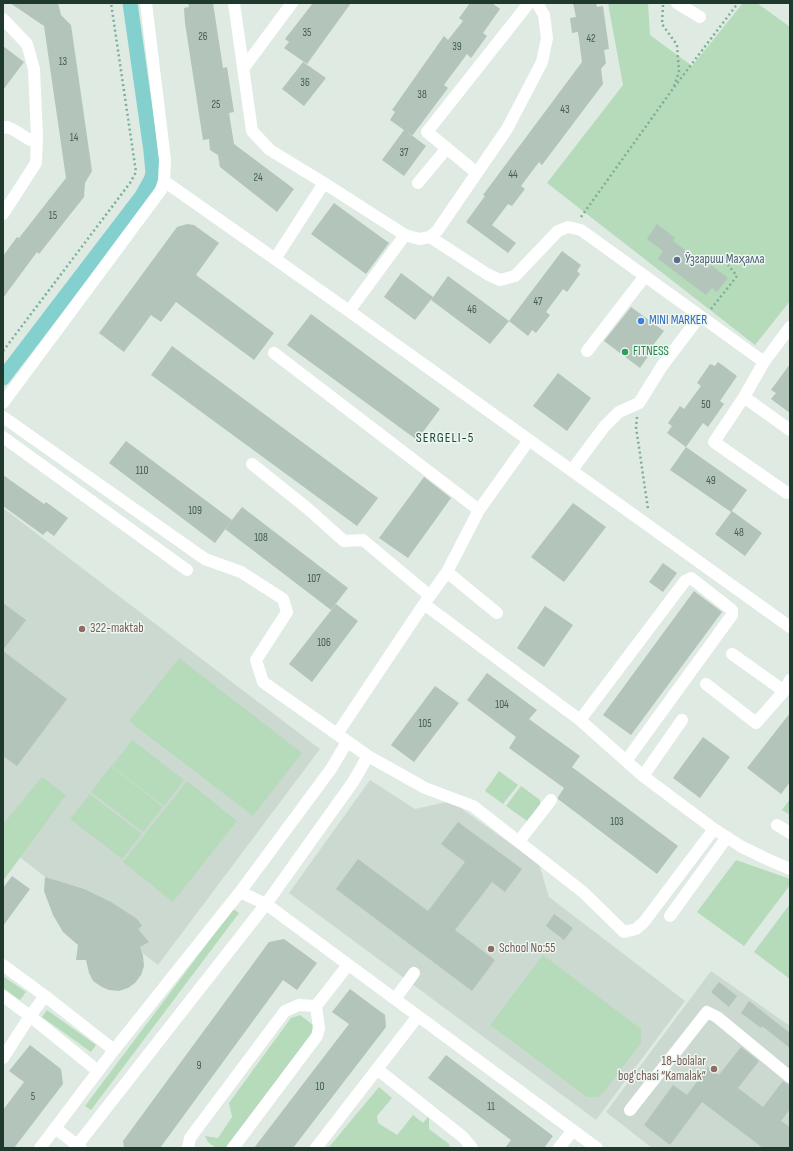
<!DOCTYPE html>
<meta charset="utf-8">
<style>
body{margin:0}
#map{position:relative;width:793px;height:1151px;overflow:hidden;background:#deeae2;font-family:"Sofia Sans Condensed",sans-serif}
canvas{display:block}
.frame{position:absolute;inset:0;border:4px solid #1f392e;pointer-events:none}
</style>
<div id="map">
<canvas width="793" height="1151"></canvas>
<div class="frame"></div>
</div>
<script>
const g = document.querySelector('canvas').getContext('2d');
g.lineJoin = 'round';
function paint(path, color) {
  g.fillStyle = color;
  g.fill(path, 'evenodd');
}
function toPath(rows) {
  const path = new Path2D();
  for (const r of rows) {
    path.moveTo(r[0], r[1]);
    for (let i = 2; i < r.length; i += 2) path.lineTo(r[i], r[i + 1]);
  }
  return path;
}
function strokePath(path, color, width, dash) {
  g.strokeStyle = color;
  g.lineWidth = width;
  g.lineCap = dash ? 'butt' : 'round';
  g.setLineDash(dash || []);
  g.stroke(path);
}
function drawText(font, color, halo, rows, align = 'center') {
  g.font = font + ' "Sofia Sans Condensed",sans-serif';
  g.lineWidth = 3;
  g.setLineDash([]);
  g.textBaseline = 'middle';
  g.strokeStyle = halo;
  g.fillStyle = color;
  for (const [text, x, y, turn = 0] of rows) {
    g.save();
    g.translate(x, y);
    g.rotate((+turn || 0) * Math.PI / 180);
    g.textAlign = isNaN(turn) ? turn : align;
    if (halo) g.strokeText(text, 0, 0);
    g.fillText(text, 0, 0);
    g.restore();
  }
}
paint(toPath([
 [3,508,320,749,158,965,3,844],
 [370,780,415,809,451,801,539,864,549,897,685,1001,596,1120,289,893],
 [711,971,790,1026,790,1148,652,1148,606,1112]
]), '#ccd9d1');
paint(toPath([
 [608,3,648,3,650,35,692,66,743,3,757,3,790,27,790,301,755,345,547,183,623,85],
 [179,658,302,753,253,816,129,721],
 [132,740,184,780,164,806,112,766],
 [111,766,163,807,143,832,91,792],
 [499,771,518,785,503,804,485,791],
 [42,777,66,795,3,881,3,824],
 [187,781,237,821,173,902,123,862],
 [521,786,540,800,540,809,530,823,506,806],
 [90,794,142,834,122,859,70,819],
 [790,799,790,815,782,810],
 [736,860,790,879,790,885,744,946,697,912],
 [790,904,790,979,754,952],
 [233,909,239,913,91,1110,85,1106],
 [543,955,641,1029,641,1043,603,1093,598,1097,587,1097,490,1025],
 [3,976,26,992,20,1000,3,988],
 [47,1010,96,1045,91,1052,42,1017],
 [300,1015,313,1025,312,1034,225,1148,216,1148,208,1142,205,1136,218,1138,232,1117,229,1103,291,1018],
 [379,1087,392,1098,377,1116,378,1123,397,1135,413,1115,423,1123,429,1116,429,1129,449,1144,450,1148,330,1148,329,1147]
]), '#b6dbba');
strokePath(toPath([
 [3,378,142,196,151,180,153,173,151,151,130,3]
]), '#84d0cf', 15);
paint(toPath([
 [10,3,58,3,61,15,71,25,92,171,85,183,84,197,39,254,37,252,3,298,3,256,17,237,19,238,66,178,44,26],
 [188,3,213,3,223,68,227,67,234,112,229,113,234,144,294,189,277,212,220,167,218,155,210,150,209,139,203,140,185,23,184,8,189,7],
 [313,3,351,3,307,64,284,48,289,42,285,39],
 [470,3,492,3,500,9,483,33,487,36,471,58,467,54,444,85,448,88,412,136,406,131,426,146,404,176,382,160,404,130,390,120,395,112,392,110,444,36,448,40,463,21,459,18],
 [573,3,596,3,597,7,603,6,609,49,604,50,606,63,601,69,603,84,542,165,539,162,521,186,525,189,512,206,508,204,492,225,516,243,508,253,466,222,485,196,483,195,582,62,578,32,572,33,570,18,576,17],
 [3,46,24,62,3,90],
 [303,62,326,78,304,106,282,89],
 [334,203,389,243,366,274,311,234],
 [187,224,194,225,219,243,196,275,274,333,254,360,176,302,161,322,151,315,124,352,99,333,177,227],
 [657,224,675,238,673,241,709,268,711,265,728,278,717,292,712,288,706,295,658,259,663,251,647,239],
 [562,251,581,265,577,271,580,274,567,292,563,289,546,312,550,315,536,333,532,330,528,336,509,321],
 [401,273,433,297,415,320,384,297],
 [448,276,509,321,490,344,431,300],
 [631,307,664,331,647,353,649,355,640,368,604,341],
 [311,314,440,409,417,440,287,345],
 [172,346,378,498,357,526,151,375],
 [718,362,737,376,720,401,724,404,708,427,703,423,686,447,667,433,672,426,668,423,680,406,684,409,701,386,697,383,710,364,715,366],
 [790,364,790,413,771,399,776,393,771,390],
 [558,373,591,398,567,431,533,406],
 [126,441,232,520,215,543,109,463],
 [686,447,747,490,731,512,670,470],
 [3,475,44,504,46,502,68,518,54,536,47,531,43,535,3,506],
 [424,477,451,498,408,558,379,538],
 [573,503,606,527,564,582,531,557],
 [242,507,348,588,331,610,225,529],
 [732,511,762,533,745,556,715,534],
 [663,563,677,573,663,592,649,582],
 [694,591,722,612,631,735,603,715],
 [3,603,26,620,3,650],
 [336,604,358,621,312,682,289,664],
 [545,606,573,625,544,667,517,648],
 [3,651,67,699,17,766,3,756],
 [487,673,537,710,529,719,580,756,572,767,678,846,657,874,558,799,558,797,564,788,509,748,516,737,467,700],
 [435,686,459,703,414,762,391,745],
 [790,713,790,782,781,794,747,768],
 [703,737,730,757,700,798,673,778],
 [458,822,522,869,505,892,492,882,455,930,495,960,472,991,336,889,358,859,428,911,465,862,441,844],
 [12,876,30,889,3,926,3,888],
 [45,877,84,889,111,902,137,919,142,926,138,929,149,942,140,947,143,956,144,966,141,975,135,983,128,988,119,991,109,990,102,987,93,981,89,973,86,960,76,960,78,945,63,932,53,915,44,891],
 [554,914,573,928,564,940,546,926],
 [284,939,317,963,297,990,283,980,160,1148,124,1148,123,1141,269,942],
 [719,982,737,996,729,1007,711,992],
 [350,989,385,1015,386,1027,293,1148,254,1148,349,1024,332,1012],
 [749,1001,790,1033,790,1048,762,1026,761,1028,741,1013],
 [30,1045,61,1069,63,1084,14,1148,3,1148,3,1110,24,1082,9,1071],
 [741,1047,759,1061,738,1088,763,1107,783,1081,790,1086,790,1109,781,1121,790,1127,790,1148,763,1148,702,1102,670,1145,644,1125,673,1085,687,1095,708,1067,719,1075],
 [446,1055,553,1136,544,1148,505,1148,511,1140,428,1078]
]), '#b3c4bb');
strokePath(toPath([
 [663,5,662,24,677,45,679,72,674,86],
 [581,217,672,90,738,3],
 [711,309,737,276,728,265],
 [3,351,130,183,136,172,111,3],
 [637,417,636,427,648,509]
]), '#7dae97', 2.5, [2, 3]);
strokePath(toPath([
 [234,3,252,131,270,150,324,183],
 [677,3,700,17],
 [3,19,27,44,34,69,37,137,36,163,3,214],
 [243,69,292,3],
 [3,128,7,127,14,130,30,140,37,137],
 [477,173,427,132,529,3],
 [164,181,349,311,790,627],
 [418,183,447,148],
 [430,237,487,274,500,280,515,276,558,231,568,227,581,230,764,362],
 [275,259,324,183,405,235,419,239,430,237,437,231,507,129,542,62,547,38,544,15,537,3],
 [349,311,405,235],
 [790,327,764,362,744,397,714,442,787,493,790,492],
 [587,351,645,276],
 [274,353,479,510],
 [744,397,790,430],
 [3,403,161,190,164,181,165,160,146,3],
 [3,417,205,559,241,572,283,599,287,612,256,660,263,682,368,756,425,788,473,806,583,892,624,932,636,929,644,922,714,829],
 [3,437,187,570],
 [252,464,307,508,344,541,363,540,430,596],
 [572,470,604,427,619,412,639,403,662,366,700,316],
 [447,572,497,613],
 [424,604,580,720,643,776,714,829,742,847,769,860,790,869],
 [732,654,784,691],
 [706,684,756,723,784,691,790,680],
 [580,720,685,581,691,578,732,610,732,615,626,761],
 [337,734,424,604,447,572,479,510,529,440],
 [643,776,682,720],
 [777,825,790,833],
 [519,841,551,800],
 [240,892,266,904,597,1148],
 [670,916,727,837],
 [3,965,45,996,114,1050],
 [3,996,30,1016,98,1071],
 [395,999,414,973],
 [3,1058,30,1016,45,996],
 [377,1069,463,1137,472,1148],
 [630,1110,707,1012,717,1017,790,1077],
 [55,1128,81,1148],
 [40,1148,114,1050,240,892,331,769,347,742],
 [75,1148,266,904,353,782,368,756],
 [188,1148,190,1138,285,1011,299,1005,316,1006,348,965],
 [233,1148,317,1036,319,1028,316,1006],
 [316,1148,418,1016],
 [559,1148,573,1130]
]), '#fff', 12);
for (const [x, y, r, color] of [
 [677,260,4,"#5c6f8a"],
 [641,321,4,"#3f7fe0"],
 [625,352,4,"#2e9e5b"],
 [82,629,4,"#8d6e63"],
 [491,949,4,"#8d6e63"],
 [714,1069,4,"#8d6e63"]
]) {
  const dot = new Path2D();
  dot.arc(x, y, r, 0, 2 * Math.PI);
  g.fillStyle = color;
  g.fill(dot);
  strokePath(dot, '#eef6f1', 1.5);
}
drawText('11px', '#445c51', null, [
 ["35",307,33],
 ["26",203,37],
 ["42",591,39],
 ["39",457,47],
 ["13",63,62],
 ["36",305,83],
 ["38",422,95],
 ["25",216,105],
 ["43",565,110],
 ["14",74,138],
 ["37",404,153],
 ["44",513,175],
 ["24",258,178],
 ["15",53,216],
 ["47",538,302],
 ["46",472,310],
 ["50",706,405],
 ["110",142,471],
 ["49",711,481],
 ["109",195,511],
 ["48",739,533],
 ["108",261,538],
 ["107",314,579],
 ["106",324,643],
 ["104",502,705],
 ["105",425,724],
 ["103",617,822],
 ["9",199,1066],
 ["10",320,1087],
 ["5",33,1097],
 ["11",491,1107]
]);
drawText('13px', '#4e5e75', '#eef6f1', [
 ["Ўзгариш Маҳалла",685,260]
], 'left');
drawText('13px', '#366cbe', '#eef6f1', [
 ["MINI MARKER",649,321]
], 'left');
drawText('13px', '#27864d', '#eef6f1', [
 ["FITNESS",633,352]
], 'left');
drawText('13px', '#785e54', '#eef6f1', [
 ["322-maktab",90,629],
 ["School No:55",499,949],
 ["18-bolalar",706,1062,"right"],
 ["bog'chasi “Kamalak”",706,1077,"right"]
], 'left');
g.letterSpacing = '1px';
drawText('14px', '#1b4b37', '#eef6f1', [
 ["SERGELI-5",445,438]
]);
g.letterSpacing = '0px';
</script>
